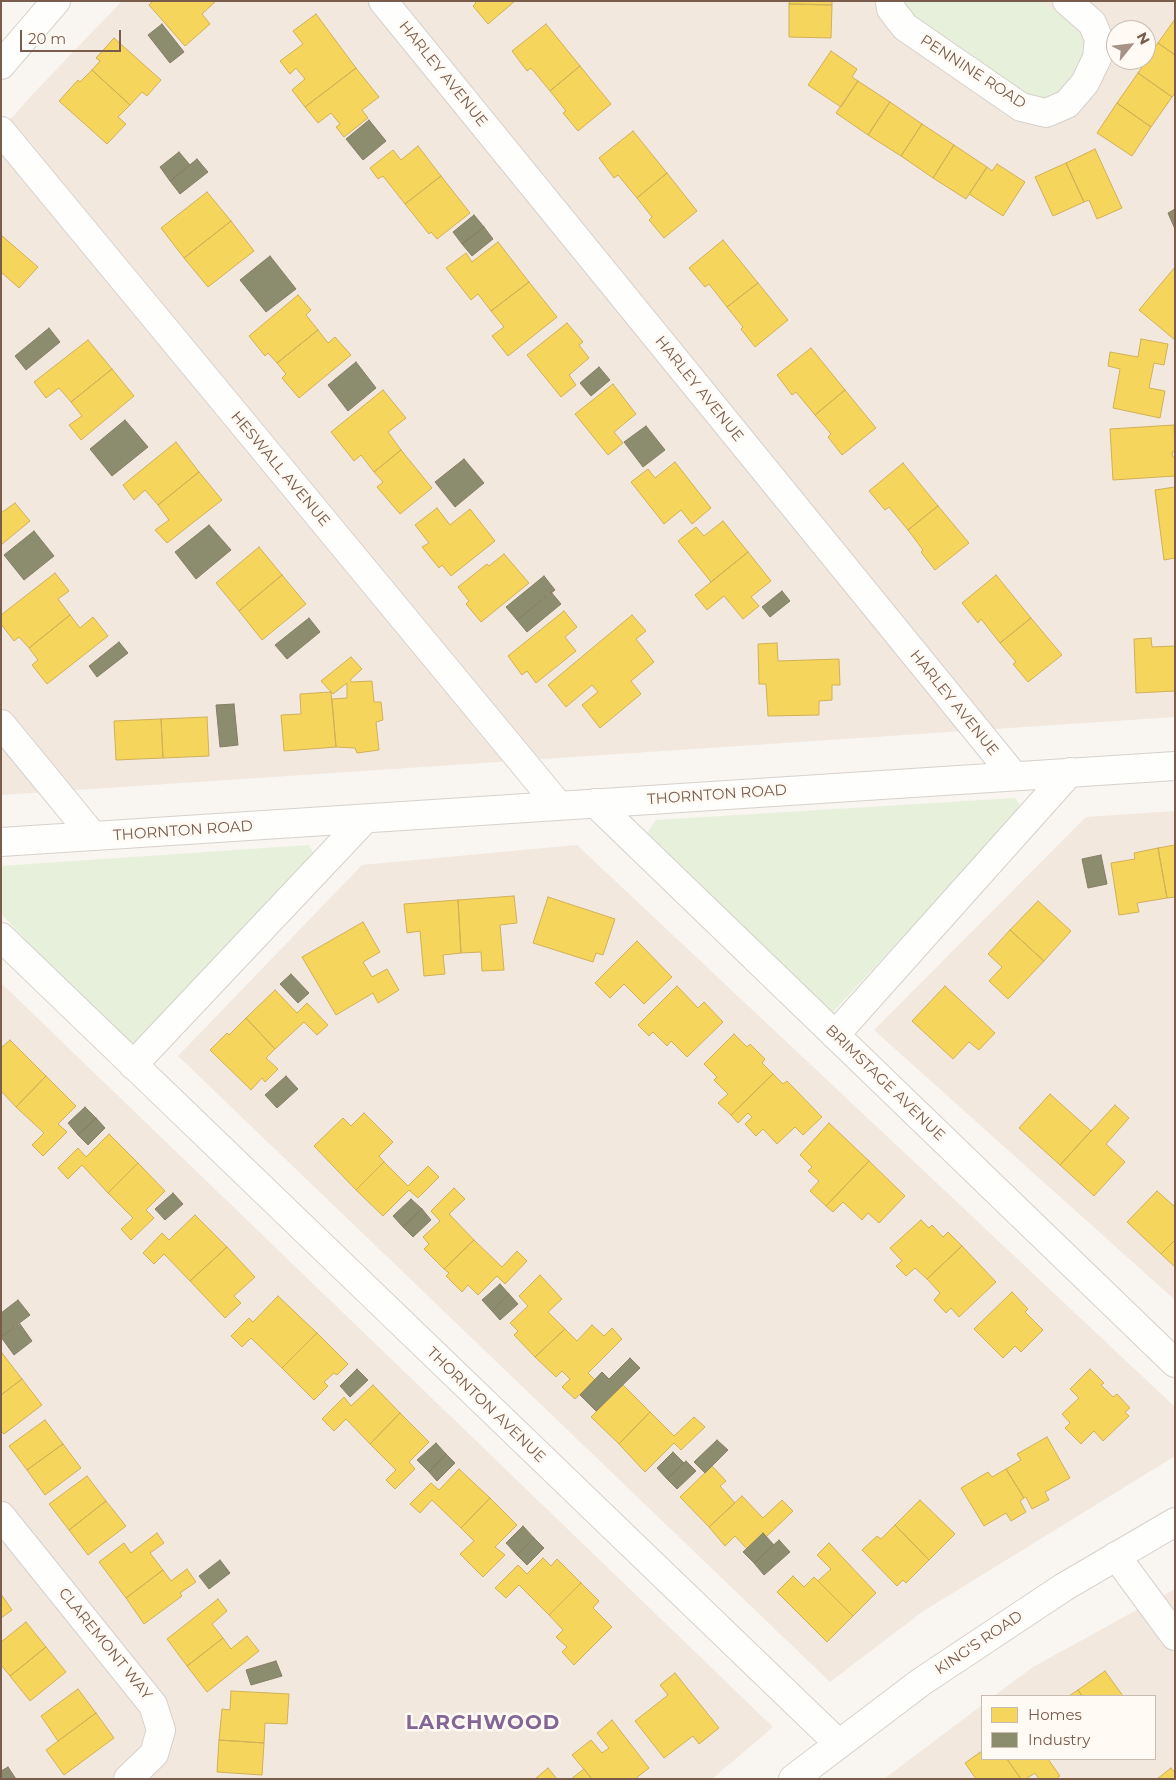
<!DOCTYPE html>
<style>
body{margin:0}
#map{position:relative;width:1176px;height:1780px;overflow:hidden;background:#f9f5f0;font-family:Montserrat,sans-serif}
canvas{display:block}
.frame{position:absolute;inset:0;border:2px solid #7a5c4d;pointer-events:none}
.legend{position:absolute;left:981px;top:1695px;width:175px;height:65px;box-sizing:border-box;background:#fffaf3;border:1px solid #cabbb1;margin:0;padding:6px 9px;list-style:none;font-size:15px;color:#7a5c4d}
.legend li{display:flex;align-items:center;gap:10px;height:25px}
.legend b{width:25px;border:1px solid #cabbb1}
.north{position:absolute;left:1106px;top:20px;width:50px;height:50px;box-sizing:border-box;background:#fffaf3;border:1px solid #cabbb1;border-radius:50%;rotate:61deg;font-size:14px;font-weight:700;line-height:20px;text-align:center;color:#7a5c4d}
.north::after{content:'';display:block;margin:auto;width:18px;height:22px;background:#a69286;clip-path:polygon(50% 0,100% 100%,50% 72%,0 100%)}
.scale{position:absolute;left:20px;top:30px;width:101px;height:22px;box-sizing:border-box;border:2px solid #7a5c4d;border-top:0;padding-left:6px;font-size:15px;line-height:18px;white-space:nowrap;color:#7a5c4d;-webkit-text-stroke:4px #fffaf3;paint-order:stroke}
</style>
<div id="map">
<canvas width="1176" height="1780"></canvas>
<div class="frame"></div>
<ul class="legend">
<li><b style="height:14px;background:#f6d55c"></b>Homes</li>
<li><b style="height:14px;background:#8c8c6e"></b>Industry</li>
</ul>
<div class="north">N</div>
<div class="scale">20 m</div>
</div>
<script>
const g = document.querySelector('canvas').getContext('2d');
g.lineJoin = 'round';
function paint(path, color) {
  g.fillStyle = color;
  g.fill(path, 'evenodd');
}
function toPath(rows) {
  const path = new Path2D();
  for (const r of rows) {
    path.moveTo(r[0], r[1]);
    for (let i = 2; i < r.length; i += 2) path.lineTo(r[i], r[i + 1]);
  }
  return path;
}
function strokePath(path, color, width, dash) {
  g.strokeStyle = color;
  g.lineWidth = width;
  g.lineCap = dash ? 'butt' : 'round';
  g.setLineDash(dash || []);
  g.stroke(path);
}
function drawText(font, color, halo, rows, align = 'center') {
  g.font = font + ' Montserrat,sans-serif';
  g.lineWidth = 5;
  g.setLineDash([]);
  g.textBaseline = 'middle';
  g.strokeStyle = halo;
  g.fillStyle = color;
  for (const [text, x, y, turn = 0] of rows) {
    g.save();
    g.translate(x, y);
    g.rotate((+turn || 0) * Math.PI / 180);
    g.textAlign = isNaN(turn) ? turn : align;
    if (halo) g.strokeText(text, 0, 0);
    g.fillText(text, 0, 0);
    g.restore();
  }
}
paint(toPath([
 [122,1,899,1,1060,14,1040,1,1175,1,1175,717,1,795,1,130,31,96],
 [1116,30,1146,30,1146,60,1116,60],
 [1175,811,1175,1300,874,1030,1086,817],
 [577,845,1175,1407,1175,1456,922,1612,830,1682,178,1056,362,865],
 [1,983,773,1727,712,1779,1,1779],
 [1175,1589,1175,1779,884,1779,982,1705,982,1759,1155,1759,1155,1696,994,1696,1033,1667]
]), '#f2e8de');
paint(toPath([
 [899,1,1040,1,1060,14,1081,35,1084,53,1065,90,1048,101,1035,101,911,21],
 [1015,798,1023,808,830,1015,655,847,647,833,656,820],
 [309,845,313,853,130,1048,1,914,1,866]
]), '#e7f0db');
const homes = toPath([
 [153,1,216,1,202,14,210,24,185,46,149,5,153,1],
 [474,1,515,1,488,24,473,6,476,3,474,1],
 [790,1,832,1,832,5,789,4,790,1],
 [789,4,832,5,831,38,789,37,789,4],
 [316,14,356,68,305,107,292,90,305,79,296,68,290,74,280,61,303,44,293,31,316,14],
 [1175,19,1175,55,1158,43,1175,19],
 [546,24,580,66,550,91,531,68,527,71,512,51,546,24],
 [114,38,161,80,147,96,142,92,130,105,92,70,100,61,96,58,114,38],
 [1158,43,1175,55,1175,93,1172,97,1138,73,1158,43],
 [831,51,857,69,852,77,858,81,841,107,808,85,831,51],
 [580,66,611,104,578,131,563,113,566,111,550,91,580,66],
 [356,68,379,97,362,110,368,118,344,137,336,127,340,124,331,113,318,123,305,107,356,68],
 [92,70,130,105,118,117,126,124,107,144,59,101,78,80,80,82,92,70],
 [1138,73,1172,97,1151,127,1117,103,1138,73],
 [858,81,890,102,868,135,836,113,858,81],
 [890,102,922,124,901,156,868,135,890,102],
 [1117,103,1151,127,1132,156,1097,133,1117,103],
 [922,124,954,145,933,178,901,156,922,124],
 [633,131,667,173,637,198,618,175,614,178,599,158,633,131],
 [954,145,987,167,966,199,933,178,954,145],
 [418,146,441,176,405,204,383,176,378,179,370,168,393,150,401,160,418,146],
 [1095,149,1122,208,1097,219,1089,200,1084,202,1066,163,1095,149],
 [1066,163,1084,202,1053,216,1035,177,1066,163],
 [997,164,1025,182,1003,216,969,194,987,167,992,171,997,164],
 [667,173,697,211,664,238,649,220,652,217,637,198,667,173],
 [441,176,470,213,437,239,431,232,429,234,405,204,441,176],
 [207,192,231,221,184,258,161,228,207,192],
 [231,221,254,251,208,287,184,258,231,221],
 [1,235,38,267,19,288,1,272,1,235],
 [723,240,758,283,727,307,709,284,705,287,689,268,723,240],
 [498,242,529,282,491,311,478,294,471,300,446,268,466,253,472,262,498,242],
 [1175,267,1175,340,1139,310,1175,267],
 [529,282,557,317,508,356,492,336,504,327,491,311,529,282],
 [758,283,788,320,755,347,741,329,743,327,727,307,758,283],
 [298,295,311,310,306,315,318,330,277,363,268,353,265,356,249,336,298,295],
 [567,323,583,342,579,345,589,358,569,375,576,385,561,397,527,355,567,323],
 [318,330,328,343,335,337,351,355,299,398,282,378,286,374,277,363,318,330],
 [1141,339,1168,344,1164,365,1154,363,1149,388,1165,391,1160,418,1113,408,1120,369,1108,366,1110,352,1138,357,1141,339],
 [88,340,112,369,71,402,59,388,46,398,34,382,88,340],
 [811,348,845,390,815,415,796,392,792,395,777,375,811,348],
 [112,369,134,396,81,440,69,425,82,416,71,402,112,369],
 [613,384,636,414,614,432,623,443,608,455,575,414,613,384],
 [383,390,406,418,388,432,401,450,374,472,361,455,354,461,331,432,383,390],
 [845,390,876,428,842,455,828,437,831,434,815,415,845,390],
 [1174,425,1175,452,1172,452,1173,457,1175,457,1175,476,1113,480,1110,429,1174,425],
 [176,442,199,472,158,505,145,490,134,500,123,485,176,442],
 [401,450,432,488,400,514,377,487,383,482,374,472,401,450],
 [675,462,711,508,692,524,681,510,664,524,631,482,648,469,655,478,675,462],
 [903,463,938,506,908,530,889,507,885,510,869,491,903,463],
 [199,472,222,500,167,543,155,530,169,520,158,505,199,472],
 [1175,487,1175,558,1164,560,1155,490,1175,487],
 [15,503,30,521,1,545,1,513,15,503],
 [938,506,969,543,935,570,921,552,923,550,908,530,938,506],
 [437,508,450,525,470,509,495,541,451,576,442,565,439,568,422,547,429,543,415,525,437,508],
 [723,521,748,552,711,582,678,541,696,527,704,536,723,521],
 [259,547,282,575,239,611,216,583,259,547],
 [748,552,771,581,751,597,759,606,743,619,724,596,707,610,695,595,748,552],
 [504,554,529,583,481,622,466,604,469,601,458,587,487,564,489,566,504,554],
 [55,573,69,591,58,599,70,615,29,648,19,637,14,641,1,624,1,615,55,573],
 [282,575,306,604,262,640,239,611,282,575],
 [996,575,1031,618,1000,643,981,619,978,623,962,603,996,575],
 [564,611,577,627,565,637,576,651,536,683,527,671,522,675,508,656,564,611],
 [70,615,80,628,93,617,108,636,47,684,32,665,38,660,29,648,70,615],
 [632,615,646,631,636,639,654,662,631,681,641,694,600,728,582,705,598,692,592,685,566,707,548,685,632,615],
 [1031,618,1062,655,1028,682,1013,664,1016,662,1000,643,1031,618],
 [1151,638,1152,647,1175,646,1175,691,1136,693,1134,639,1151,638],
 [777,643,778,661,839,659,840,685,832,685,832,700,819,701,819,715,768,716,766,684,759,684,758,644,777,643],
 [351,657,362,669,350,680,352,682,372,681,374,702,381,702,383,720,376,722,379,750,357,753,355,748,336,747,332,699,347,698,347,683,333,694,321,681,351,657],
 [331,692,336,747,284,751,281,715,301,714,300,694,331,692],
 [207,717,209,756,163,758,161,719,207,717],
 [161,719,163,758,116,760,114,721,161,719],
 [1175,845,1175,897,1167,898,1158,848,1175,845],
 [1158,848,1167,898,1137,903,1139,912,1119,915,1111,863,1135,859,1134,853,1158,848],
 [514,896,517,923,500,925,504,970,482,971,481,952,461,953,458,900,514,896],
 [548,897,615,919,603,955,596,953,593,962,533,943,548,897],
 [458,900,461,953,443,955,445,974,424,976,420,931,407,933,404,904,458,900],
 [1038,901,1071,931,1044,961,1010,930,1038,901],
 [363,922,380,952,363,962,372,977,387,969,399,990,378,1003,373,993,336,1015,302,957,363,922],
 [1010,930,1044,961,1008,999,989,981,1002,967,988,954,1010,930],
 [637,941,672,977,644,1004,624,984,610,998,595,983,637,941],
 [677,986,698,1008,704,1002,723,1022,687,1057,671,1041,667,1046,653,1032,649,1036,638,1025,677,986],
 [945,986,995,1033,979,1050,969,1042,953,1059,912,1021,945,986],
 [275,990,297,1013,307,1003,328,1025,317,1035,304,1022,275,1049,246,1018,275,990],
 [246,1018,275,1049,266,1058,278,1069,265,1082,262,1078,251,1090,210,1050,227,1033,229,1035,246,1018],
 [734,1034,747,1047,750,1044,765,1059,762,1063,773,1074,731,1115,718,1103,728,1094,714,1080,717,1077,704,1064,734,1034],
 [10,1040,46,1076,16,1107,1,1091,1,1048,10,1040],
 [773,1074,783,1084,787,1081,822,1117,803,1135,795,1127,777,1144,763,1129,756,1136,745,1124,752,1117,748,1113,738,1123,731,1115,773,1074],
 [46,1076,76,1106,58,1124,67,1132,43,1156,32,1145,44,1133,16,1107,46,1076],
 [1050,1094,1091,1131,1060,1165,1019,1128,1050,1094],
 [1115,1105,1129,1118,1106,1144,1125,1162,1094,1196,1060,1165,1115,1105],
 [364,1113,393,1142,379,1156,384,1162,356,1190,314,1146,343,1118,351,1126,364,1113],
 [829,1123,869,1161,826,1206,810,1191,819,1181,808,1171,812,1167,800,1155,829,1123],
 [109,1134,138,1163,108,1193,82,1165,68,1179,58,1168,78,1148,86,1157,109,1134],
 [869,1161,905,1196,879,1223,868,1213,862,1220,843,1202,833,1212,826,1206,869,1161],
 [384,1162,408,1186,428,1166,439,1177,418,1198,409,1190,383,1216,356,1190,384,1162],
 [138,1163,165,1191,146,1210,154,1218,131,1240,121,1229,133,1218,108,1193,138,1163],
 [454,1188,465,1199,449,1214,474,1240,444,1269,424,1249,429,1244,423,1237,440,1221,431,1211,454,1188],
 [1157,1191,1175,1207,1175,1240,1161,1254,1127,1222,1157,1191],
 [195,1215,227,1247,190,1281,164,1254,154,1264,143,1253,162,1233,169,1240,195,1215],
 [921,1220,929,1228,932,1225,943,1237,948,1232,962,1246,927,1279,915,1268,906,1276,896,1266,902,1261,890,1248,921,1220],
 [474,1240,502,1267,517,1251,527,1261,505,1284,497,1276,478,1295,468,1285,462,1292,446,1276,449,1273,444,1269,474,1240],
 [1175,1240,1175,1267,1161,1254,1175,1240],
 [962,1246,996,1282,959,1317,951,1308,946,1313,934,1300,940,1293,927,1279,962,1246],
 [227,1247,255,1277,234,1296,241,1303,225,1318,190,1281,227,1247],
 [540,1275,562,1299,548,1312,565,1329,535,1357,514,1335,518,1331,510,1323,528,1306,519,1296,540,1275],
 [1012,1292,1028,1309,1025,1312,1043,1330,1021,1352,1015,1346,1003,1358,974,1329,1012,1292],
 [278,1296,317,1333,282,1368,251,1338,242,1347,231,1336,249,1318,253,1322,278,1296],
 [592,1325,604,1336,612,1328,622,1339,588,1373,595,1380,575,1399,562,1387,570,1379,562,1371,556,1377,535,1357,565,1329,577,1341,592,1325],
 [317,1333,348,1364,337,1375,334,1373,324,1382,328,1386,314,1400,282,1368,317,1333],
 [2,1353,22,1379,1,1395,1,1354,2,1353],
 [1090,1369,1104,1383,1101,1385,1113,1397,1117,1394,1130,1408,1125,1412,1129,1416,1103,1441,1094,1431,1081,1444,1065,1428,1070,1423,1062,1414,1079,1398,1070,1389,1090,1369],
 [22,1379,42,1405,4,1434,1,1431,1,1395,22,1379],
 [373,1385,400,1413,370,1444,346,1419,334,1431,322,1419,344,1397,351,1406,373,1385],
 [623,1385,650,1412,619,1444,591,1417,623,1385],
 [650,1412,674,1436,694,1417,705,1427,681,1450,674,1443,645,1472,619,1444,650,1412],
 [400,1413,429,1442,409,1462,415,1469,395,1489,386,1480,396,1470,370,1444,400,1413],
 [45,1420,63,1444,27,1470,9,1446,45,1420],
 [1047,1437,1070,1478,1045,1492,1049,1500,1032,1509,1026,1497,1024,1498,1006,1469,1021,1460,1017,1454,1047,1437],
 [63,1444,81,1468,45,1495,27,1470,63,1444],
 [712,1466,726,1481,720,1486,735,1503,709,1527,680,1497,712,1466],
 [459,1469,490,1498,461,1528,432,1500,420,1513,410,1504,431,1483,439,1490,459,1469],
 [1006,1469,1024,1498,1020,1501,1026,1512,1011,1521,1006,1513,984,1526,961,1488,988,1472,992,1477,1006,1469],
 [87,1476,106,1501,69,1530,49,1504,87,1476],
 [742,1496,763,1518,782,1500,793,1511,766,1537,763,1533,747,1549,735,1536,725,1546,709,1527,742,1496],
 [490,1498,517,1525,495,1547,505,1555,483,1577,460,1554,474,1541,461,1528,490,1498],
 [920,1500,955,1534,929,1560,895,1525,920,1500],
 [106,1501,126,1526,88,1555,69,1530,106,1501],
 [895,1525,929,1560,906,1583,903,1580,897,1586,862,1550,877,1536,881,1539,895,1525],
 [157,1533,164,1543,150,1553,163,1570,126,1598,99,1562,124,1543,131,1553,157,1533],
 [829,1543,876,1593,853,1616,818,1581,831,1569,817,1555,829,1543],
 [543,1558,551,1566,557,1559,581,1583,549,1615,519,1585,506,1598,495,1588,518,1565,527,1574,543,1558],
 [187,1569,196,1582,180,1593,182,1596,144,1624,126,1598,163,1570,171,1581,187,1569],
 [793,1576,804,1587,814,1577,853,1616,827,1642,777,1592,793,1576],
 [581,1583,599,1601,593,1608,612,1627,574,1665,562,1652,567,1647,556,1637,563,1630,549,1615,581,1583],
 [1,1594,12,1610,1,1618,1,1594],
 [218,1599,227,1611,212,1624,223,1638,187,1666,167,1639,218,1599],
 [26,1622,46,1647,10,1676,1,1665,1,1642,26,1622],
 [247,1636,259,1651,207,1692,187,1666,223,1638,231,1649,247,1636],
 [46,1647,66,1672,30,1701,10,1676,46,1647],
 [1105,1671,1123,1696,1082,1696,1078,1690,1105,1671],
 [675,1673,719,1728,699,1744,693,1736,664,1758,635,1721,668,1695,660,1685,675,1673],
 [78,1689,96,1713,58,1741,41,1716,78,1689],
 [1078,1690,1082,1696,1069,1696,1078,1690],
 [231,1691,289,1694,287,1724,265,1723,264,1743,219,1740,222,1709,230,1710,231,1691],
 [96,1713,114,1738,64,1775,46,1750,96,1713],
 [612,1720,649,1768,635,1779,592,1779,572,1755,591,1740,602,1753,609,1748,597,1733,612,1720],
 [219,1740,264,1743,262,1775,217,1772,219,1740],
 [982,1751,982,1759,1007,1759,1021,1779,976,1779,965,1763,982,1751],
 [1007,1759,1048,1759,1060,1776,1056,1779,1039,1779,1035,1773,1026,1779,1021,1779,1007,1759],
 [548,1768,557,1779,535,1779,548,1768],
 [1171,1768,1175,1773,1175,1779,1157,1779,1171,1768],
 [584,1769,592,1779,571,1779,584,1769]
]);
paint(homes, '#f6d55c');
strokePath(homes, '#d1b158', 1);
const industry = toPath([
 [162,24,184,52,170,63,148,35,162,24],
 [369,120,386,141,363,160,346,139,369,120],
 [179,152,190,165,170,181,160,167,179,152],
 [197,159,208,172,180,194,170,181,197,159],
 [1175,209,1175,229,1168,213,1175,209],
 [474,215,484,227,462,244,453,232,474,215],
 [484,227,493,239,472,256,462,244,484,227],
 [270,256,296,289,266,312,240,280,270,256],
 [49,328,60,342,26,370,15,356,49,328],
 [356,362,376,388,348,411,328,385,356,362],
 [599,367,610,380,591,396,580,383,599,367],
 [125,420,148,447,112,476,90,449,125,420],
 [646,426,665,450,643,467,624,442,646,426],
 [464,459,484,483,455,507,435,482,464,459],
 [209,525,231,550,196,579,175,552,209,525],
 [34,531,54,556,24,580,4,555,34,531],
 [544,576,555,590,517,620,506,607,544,576],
 [782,591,790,601,770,617,762,607,782,591],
 [551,592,561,604,527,632,517,620,551,592],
 [309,618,320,632,287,659,275,645,309,618],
 [119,642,128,653,97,677,89,666,119,642],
 [234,704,238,745,220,747,216,705,234,704],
 [1101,855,1107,884,1088,888,1082,859,1101,855],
 [291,974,309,993,298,1003,280,984,291,974],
 [286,1076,298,1089,277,1108,265,1095,286,1076],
 [85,1107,96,1118,78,1135,68,1123,85,1107],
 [96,1118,105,1128,88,1145,78,1135,96,1118],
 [173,1193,183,1204,165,1220,155,1209,173,1193],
 [411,1199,422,1209,403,1227,393,1216,411,1199],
 [422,1209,431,1220,413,1237,403,1227,422,1209],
 [500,1284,509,1294,492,1311,482,1300,500,1284],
 [509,1294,518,1304,500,1320,492,1311,509,1294],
 [18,1300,30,1315,1,1337,1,1313,18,1300],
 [20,1324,32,1341,14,1355,1,1337,20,1324],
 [630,1358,640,1368,596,1411,580,1395,602,1372,609,1379,630,1358],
 [357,1369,368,1380,350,1397,340,1386,357,1369],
 [717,1440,728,1450,705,1473,694,1462,717,1440],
 [436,1443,446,1454,429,1472,417,1460,436,1443],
 [673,1452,684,1463,667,1479,657,1468,673,1452],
 [446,1454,455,1463,437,1481,429,1472,446,1454],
 [686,1461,696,1471,677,1489,667,1479,686,1461],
 [523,1526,534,1538,517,1555,506,1543,523,1526],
 [763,1533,774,1545,754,1563,743,1552,763,1533],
 [534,1538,544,1548,527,1565,517,1555,534,1538],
 [779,1540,790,1552,764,1575,754,1563,779,1540],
 [220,1560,230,1573,209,1589,199,1576,220,1560],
 [276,1661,282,1676,251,1685,246,1670,276,1661],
 [8,1767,16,1779,1,1779,1,1771,8,1767]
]);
paint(industry, '#8c8c6e');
strokePath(industry, '#877e64', 1);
const minor = toPath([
 [383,1,1014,776],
 [890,1,891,9,905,27,1021,107,1046,113,1067,104,1085,83,1097,58,1099,39,1092,23,1067,1],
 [1,131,559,806],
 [1,724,93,836],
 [595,803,1175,1363],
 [1,842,1175,766],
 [1,937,839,1744],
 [835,1035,1070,772],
 [133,1065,365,819],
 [1,1516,153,1705,161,1730,154,1754,128,1779],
 [1116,1556,1175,1636]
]);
const tertiary = toPath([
 [793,1779,921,1682,1064,1587,1175,1522]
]);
const secondary = toPath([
 [1,65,56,1]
]);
strokePath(minor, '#d7d1cb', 30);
strokePath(tertiary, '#d7d1cb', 30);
strokePath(secondary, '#d9d2cb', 30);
strokePath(minor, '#fefefd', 28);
strokePath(tertiary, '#fefefd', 28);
strokePath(secondary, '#fefefd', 28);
drawText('15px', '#7a5c4d', '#fffaf3', [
 ["PENNINE ROAD",973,72,33],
 ["HARLEY AVENUE",443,74,51],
 ["HARLEY AVENUE",699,389,51],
 ["HESWALL AVENUE",280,469,50],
 ["HARLEY AVENUE",954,703,51],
 ["THORNTON ROAD",717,795,-4],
 ["THORNTON ROAD",183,831,-4],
 ["BRIMSTAGE AVENUE",885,1083,44],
 ["THORNTON AVENUE",486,1405,44],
 ["KING'S ROAD",979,1643,-34],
 ["CLAREMONT WAY",105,1644,51]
]);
g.letterSpacing = '1px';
drawText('bold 20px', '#846695', '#fffaf3', [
 ["LARCHWOOD",483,1723]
]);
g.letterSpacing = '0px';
</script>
